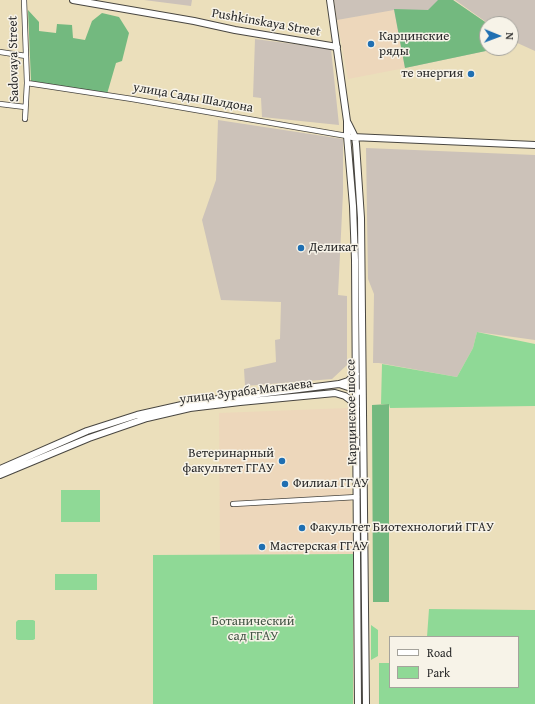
<!DOCTYPE html>
<meta charset="utf-8">
<style>
body{margin:0}
#map{position:relative;width:535px;height:704px;overflow:hidden;background:#ebdfbb;font-family:"Gentium Book Plus",serif}
canvas{display:block}
.legend{position:absolute;left:389px;top:636px;width:130px;height:52px;box-sizing:border-box;background:#f7f3e8;border:1px solid #a5a39c;margin:0;padding:5px 7px;list-style:none;font-size:12px;color:#2b2b2b}
.legend li{display:flex;align-items:center;gap:8px;height:20px}
.legend b{width:20px;border:1px solid #a5a39c}
.north{position:absolute;left:479px;top:16px;width:40px;height:40px;box-sizing:border-box;background:#f7f3e8;border:1px solid #a5a39c;border-radius:50%;rotate:91deg;font-size:11px;font-weight:700;line-height:16px;text-align:center;color:#2b2b2b}
.north::after{content:'';display:block;margin:auto;width:14px;height:18px;background:#1f6fb2;clip-path:polygon(50% 0,100% 100%,50% 72%,0 100%)}
</style>
<div id="map">
<canvas width="535" height="704"></canvas>
<ul class="legend">
<li><b style="height:5px;background:#fff"></b>Road</li>
<li><b style="height:11px;background:#8fd996"></b>Park</li>
</ul>
<div class="north">N</div>
</div>
<script>
const g = document.querySelector('canvas').getContext('2d');
g.lineJoin = 'round';
function paint(path, color) {
  g.fillStyle = color;
  g.fill(path, 'evenodd');
}
function toPath(rows) {
  const path = new Path2D();
  for (const r of rows) {
    path.moveTo(r[0], r[1]);
    for (let i = 2; i < r.length; i += 2) path.lineTo(r[i], r[i + 1]);
  }
  return path;
}
function strokePath(path, color, width, dash) {
  g.strokeStyle = color;
  g.lineWidth = width;
  g.lineCap = dash ? 'butt' : 'round';
  g.setLineDash(dash || []);
  g.stroke(path);
}
function drawText(font, color, halo, rows, align = 'center') {
  g.font = font + ' "Gentium Book Plus",serif';
  g.lineWidth = 3;
  g.setLineDash([]);
  g.textBaseline = 'middle';
  g.strokeStyle = halo;
  g.fillStyle = color;
  for (const [text, x, y, turn = 0] of rows) {
    g.save();
    g.translate(x, y);
    g.rotate((+turn || 0) * Math.PI / 180);
    g.textAlign = isNaN(turn) ? turn : align;
    if (halo) g.strokeText(text, 0, 0);
    g.fillText(text, 0, 0);
    g.restore();
  }
}
paint(toPath([
 [394,9,405,68,348,79,337,20],
 [348,408,353,554,220,555,219,413]
]), '#edd7bb');
paint(toPath([
 [144,0,192,0,191,6],
 [334,0,453,0,488,24,487,48,500,48,405,68,394,10,337,20],
 [455,0,535,0,535,51,513,41,517,44,511,46,511,24,489,24],
 [255,39,331,49,339,125,262,117,261,98,253,97],
 [218,120,343,139,343,193,338,295,347,296,347,365,332,379,245,386,244,369,276,362,275,340,280,339,281,302,221,300,202,220,216,180],
 [366,148,535,155,535,340,477,332,473,348,457,377,379,363,373,363,374,294,368,279]
]), '#ccc2b9');
paint(toPath([
 [477,332,535,344,535,406,390,408,389,404,381,404,382,364,457,377,473,348],
 [61,490,100,490,100,522,61,522],
 [353,554,353,704,153,704,153,555],
 [55,574,97,574,97,590,55,590],
 [429,609,535,610,535,704,379,704,379,663,390,663,390,687,518,687,518,637,427,637],
 [18,620,33,620,35,621,35,639,33,640,18,640,16,639,16,622],
 [371,625,378,630,378,656,371,660]
]), '#8fd996');
paint(toPath([
 [438,0,453,0,488,24,487,48,500,48,405,68,394,9,428,10],
 [28,10,39,22,39,31,56,33,57,24,72,25,73,38,85,40,92,21,102,13,119,17,129,33,122,61,116,63,107,94,31,81],
 [389,404,389,602,373,602,372,405]
]), '#73b97f');
const street = toPath([
 [24,0,27,83,25,119],
 [0,52,26,56],
 [27,83,132,99,347,136],
 [0,104,25,107],
 [233,504,357,497]
]);
const secondary = toPath([
 [73,0,194,21,235,30,337,47],
 [330,0,347,121,347,136,353,206,355,260,358,704],
 [348,123,355,137,356,144,361,218,366,704],
 [352,137,535,145],
 [339,384,351,388,358,392],
 [0,469,87,431,137,415,195,402,339,384,348,381,356,374],
 [0,475,89,438,147,418,190,408,240,402,335,393,345,396,353,402,356,406]
]);
strokePath(street, '#484641', 6);
strokePath(secondary, '#484641', 8);
strokePath(street, '#fff', 4.5);
strokePath(secondary, '#fff', 6);
for (const [x, y, r, color] of [
 [371,44,4,"#1f6fb2"],
 [471,74,4,"#1f6fb2"],
 [301,248,4,"#1f6fb2"],
 [282,461,4,"#1f6fb2"],
 [285,484,4,"#1f6fb2"],
 [302,528,4,"#1f6fb2"],
 [262,547,4,"#1f6fb2"]
]) {
  const dot = new Path2D();
  dot.arc(x, y, r, 0, 2 * Math.PI);
  g.fillStyle = color;
  g.fill(dot);
  strokePath(dot, '#f7f3e8', 1.5);
}
drawText('13px', '#2b2b2b', '#f7f3e8', [
 ["Pushkinskaya Street",266,23,10],
 ["Sadovaya Street",14,59,-91],
 ["улица Сады Шалдона",193,98,10],
 ["улица Зураба Магкаева",246,392,-7],
 ["Карцинское шоссе",352,412,-91]
]);
drawText('13px', '#2b2b2b', '#f7f3e8', [
 ["Карцинские",379,37],
 ["ряды",379,52],
 ["те энергия",463,74,"right"],
 ["Деликат",309,248],
 ["Ветеринарный",274,454,"right"],
 ["факультет ГГАУ",274,469,"right"],
 ["Филиал ГГАУ",293,484],
 ["Факультет Биотехнологий ГГАУ",310,528],
 ["Мастерская ГГАУ",270,547]
], 'left');
drawText('13px', '#445646', '#f7f3e8', [
 ["Ботанический",253,622],
 ["сад ГГАУ",253,637]
]);
</script>
